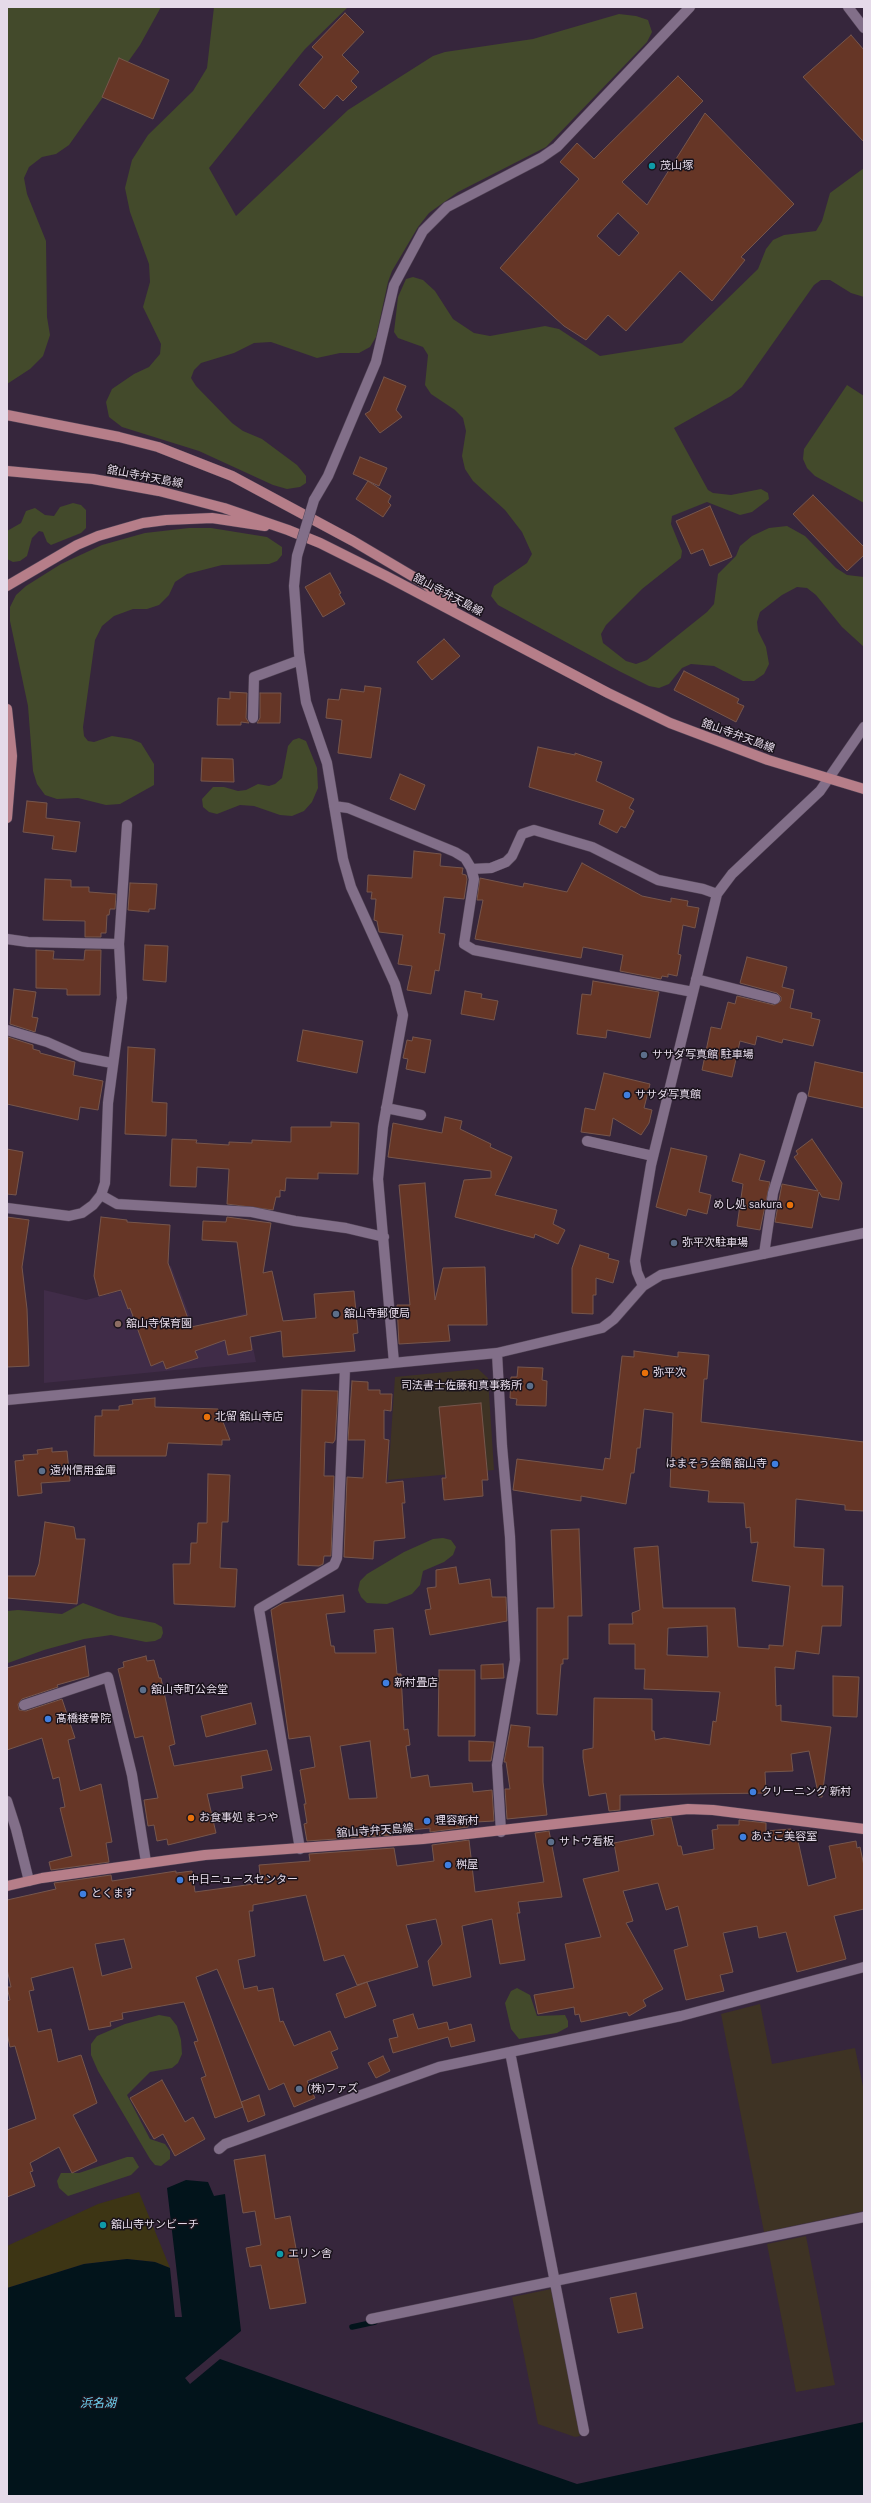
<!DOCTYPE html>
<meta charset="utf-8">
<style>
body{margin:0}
#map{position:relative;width:871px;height:2503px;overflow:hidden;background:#36263c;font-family:"IBM Plex Sans",sans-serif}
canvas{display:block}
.frame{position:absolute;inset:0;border:8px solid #e5dae9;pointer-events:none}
</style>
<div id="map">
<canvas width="871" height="2503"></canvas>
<div class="frame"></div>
</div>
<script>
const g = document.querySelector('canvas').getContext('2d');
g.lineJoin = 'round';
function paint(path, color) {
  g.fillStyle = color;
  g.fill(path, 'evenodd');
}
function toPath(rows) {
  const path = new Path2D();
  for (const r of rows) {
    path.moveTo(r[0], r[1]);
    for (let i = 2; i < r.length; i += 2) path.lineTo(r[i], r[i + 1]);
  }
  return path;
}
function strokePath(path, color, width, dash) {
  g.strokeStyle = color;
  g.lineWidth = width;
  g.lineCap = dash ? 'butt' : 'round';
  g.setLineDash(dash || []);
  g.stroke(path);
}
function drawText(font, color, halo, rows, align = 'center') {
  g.font = font + ' "IBM Plex Sans","Noto Sans JP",sans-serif';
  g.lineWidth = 3;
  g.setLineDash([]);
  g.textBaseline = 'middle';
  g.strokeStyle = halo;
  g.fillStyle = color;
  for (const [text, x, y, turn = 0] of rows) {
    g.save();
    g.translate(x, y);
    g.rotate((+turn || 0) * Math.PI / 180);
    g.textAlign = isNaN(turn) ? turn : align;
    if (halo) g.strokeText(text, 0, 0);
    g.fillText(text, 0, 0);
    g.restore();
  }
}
paint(toPath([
 [171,1266,194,1328,246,1313,256,1362,44,1383,44,1290,86,1300,143,1285,141,1280]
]), '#402c48');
paint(toPath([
 [478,1369,488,1378,494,1470,388,1480,395,1377],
 [760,2004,772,2064,855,2048,864,2091,864,2211,764,2232,721,2014],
 [806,2236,835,2385,796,2392,767,2244],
 [551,2289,580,2436,575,2437,538,2424,512,2297]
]), '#3e3324');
paint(toPath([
 [7,7,161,7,140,45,69,145,56,154,42,157,29,167,24,178,27,194,46,241,47,317,50,335,43,356,30,369,7,384],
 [214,7,348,7,305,49,209,168,236,216,348,110,433,56,445,52,533,39,619,14,636,16,648,20,652,32,647,42,546,147,458,192,429,213,418,227,392,271,388,282,376,337,370,347,359,353,340,353,317,358,271,342,254,343,234,353,201,363,194,370,191,378,196,386,232,423,243,431,262,439,297,465,306,476,306,483,300,487,287,489,273,485,199,451,122,427,109,417,106,402,112,389,134,374,149,367,160,354,161,344,143,307,150,282,149,264,130,212,125,188,132,160,148,135,193,91,207,68],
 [864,168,864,297,851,293,830,280,821,280,814,285,742,387,731,396,674,428,708,490,713,493,731,495,761,489,768,493,769,499,752,512,740,515,707,502,672,516,671,524,682,551,681,558,642,589,606,625,601,634,603,643,626,661,636,664,647,660,707,612,714,604,718,574,736,556,740,546,752,536,769,528,787,526,805,536,836,568,847,575,864,577,864,647,842,627,816,595,807,588,797,587,782,595,760,612,757,622,758,631,766,647,769,664,764,674,754,681,743,681,714,666,691,664,682,668,669,684,659,688,649,686,619,671,498,605,491,596,494,586,527,563,532,554,522,532,505,510,473,481,465,469,462,456,466,431,463,418,455,410,431,394,425,385,428,355,423,347,398,338,394,332,398,297,406,279,413,277,423,280,435,291,453,319,474,333,490,336,545,326,559,329,600,356,682,343,758,269,766,249,773,240,784,235,816,231,822,221,830,193],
 [847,385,864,396,864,503,815,476,807,468,803,459,804,449],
 [73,503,81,505,86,510,86,528,81,533,51,545,47,542,43,532,39,531,32,538,27,556,20,561,13,562,7,559,7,531,21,523,26,511,35,508,45,515,54,516,60,507],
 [189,528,211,528,267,537,282,547,282,555,277,561,269,564,222,565,187,574,175,582,169,595,159,605,147,609,133,609,114,616,102,626,95,640,83,727,84,736,88,741,94,742,112,736,131,739,141,743,154,764,154,785,120,804,106,805,78,798,57,799,45,795,37,784,33,771,28,706,10,621,10,607,16,595,26,586,61,564,102,545,145,533],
 [299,738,306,741,317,768,318,788,312,802,304,811,292,816,280,815,254,806,240,805,217,814,209,812,203,807,202,799,213,787,224,787,238,791,246,790,258,784,269,786,275,784,282,778,288,746,293,740],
 [443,1538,451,1540,456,1547,453,1555,444,1562,423,1571,420,1585,412,1594,387,1604,367,1603,361,1597,358,1590,360,1581,367,1574,404,1552,433,1539],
 [83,1603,118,1616,155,1623,162,1627,163,1633,161,1638,155,1641,146,1642,111,1635,84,1639,44,1650,8,1663,7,1679,7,1611,18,1610,62,1614],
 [517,1988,530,1995,537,2016,565,2015,568,2021,568,2027,557,2033,519,2039,511,2029,505,2003,511,1991],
 [159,2015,170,2017,177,2026,181,2040,182,2054,178,2063,172,2068,150,2072,127,2095,150,2139,165,2144,170,2151,170,2159,161,2166,155,2165,150,2159,98,2071,91,2055,91,2044,97,2036,125,2024],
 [127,2157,133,2157,139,2167,131,2175,68,2196,59,2188,57,2181,61,2173,79,2173]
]), '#434a2b');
paint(toPath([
 [139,2192,170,2268,155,2262,127,2259,84,2264,7,2288,7,2246,98,2204]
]), '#3d3514');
paint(toPath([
 [186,2180,208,2182,214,2196,225,2194,241,2331,185,2378,190,2384,220,2359,577,2484,864,2422,864,2496,7,2496,7,2288,84,2264,127,2259,155,2262,170,2268,175,2317,182,2317,167,2188]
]), '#02141b');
strokePath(toPath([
 [352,2327,375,2322]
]), '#02141b', 5.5);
const building = toPath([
 [345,13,364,32,342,55,359,72,351,81,357,87,343,101,337,95,324,109,299,85,323,57,312,47,345,13],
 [851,35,864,50,864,142,803,77,851,35],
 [119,58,169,80,153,119,102,97,119,58],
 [678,76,703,101,622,182,647,205,705,113,794,204,741,257,745,260,712,301,680,271,626,331,608,315,586,340,564,326,500,268,579,179,560,162,577,143,594,159,678,76],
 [618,213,639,233,619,256,597,236,618,213],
 [384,377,406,386,396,410,402,417,380,433,365,414,370,411,384,377],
 [360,457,387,468,379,486,353,474,360,457],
 [368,481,391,496,388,502,391,505,383,517,356,499,368,481],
 [813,495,864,547,864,555,847,571,793,514,813,495],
 [710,506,732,557,710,566,703,549,691,554,676,521,710,506],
 [330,573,341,593,339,594,345,604,323,617,305,587,330,573],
 [444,639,460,656,432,680,417,662,444,639],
 [684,671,739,699,737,703,744,706,736,722,674,690,684,671],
 [365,686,381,688,371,758,338,753,342,720,326,718,328,699,339,700,341,689,364,692,365,686],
 [230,692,247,693,246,718,249,723,241,722,241,725,217,725,218,698,230,699,230,692],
 [260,693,281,693,280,723,257,723,260,718,260,693],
 [538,747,575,755,575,753,602,762,596,781,634,799,629,808,634,811,625,828,621,826,617,833,599,824,604,810,529,787,538,747],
 [202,758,233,759,234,782,201,781,202,758],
 [400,774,425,785,415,810,390,799,400,774],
 [27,801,47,803,46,818,80,822,76,852,52,849,54,836,23,832,27,801],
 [414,851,441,854,440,866,463,868,462,874,466,875,467,879,464,899,444,897,439,933,445,934,439,971,435,970,431,994,407,990,412,966,398,964,403,935,379,932,377,921,374,920,376,899,371,899,372,892,367,892,368,875,412,878,414,851],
 [582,863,642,896,671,902,671,898,688,901,687,906,699,908,695,928,683,925,678,954,681,955,677,976,668,974,668,977,662,976,661,979,620,971,623,955,583,947,581,958,475,939,483,900,477,900,480,878,523,887,524,883,567,892,582,863],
 [45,879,71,880,71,887,89,887,89,892,116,894,115,909,110,909,109,915,107,915,106,933,101,933,101,937,85,937,85,921,43,920,45,879],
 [130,883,157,884,155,909,149,909,149,912,128,910,130,883],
 [145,945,168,946,166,982,143,980,145,945],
 [36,950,54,951,53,959,84,960,85,950,101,950,100,995,67,995,67,989,36,988,36,950],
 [747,957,787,967,782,987,794,990,790,1008,812,1013,811,1018,820,1020,813,1046,783,1039,782,1043,757,1036,755,1045,740,1041,732,1077,702,1070,711,1027,721,1029,728,1002,735,1004,737,996,774,1005,781,1001,781,997,777,993,740,983,747,957],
 [593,981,659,992,650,1038,607,1030,606,1038,577,1034,582,994,591,995,593,981],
 [14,989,36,992,32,1017,38,1018,35,1032,10,1024,14,989],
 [465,991,482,994,481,998,498,1001,494,1020,461,1014,465,991],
 [303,1030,363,1041,357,1073,297,1061,303,1030],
 [8,1037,33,1045,33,1049,40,1051,40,1053,75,1062,73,1075,103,1081,98,1110,80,1107,78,1120,7,1104,8,1037],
 [413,1037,431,1040,425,1073,406,1069,408,1059,403,1058,407,1040,412,1041,413,1037],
 [128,1047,155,1049,152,1102,167,1103,166,1136,125,1134,128,1047],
 [815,1062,864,1073,864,1108,808,1096,815,1062],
 [604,1073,650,1084,644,1108,652,1110,649,1123,641,1135,613,1118,610,1136,581,1132,585,1108,595,1110,604,1073],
 [445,1117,462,1121,460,1129,491,1144,490,1147,512,1157,495,1195,557,1210,553,1224,565,1230,558,1244,535,1234,534,1238,455,1217,464,1180,491,1178,491,1171,388,1157,393,1123,442,1133,445,1117],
 [331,1122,359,1123,358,1174,318,1173,318,1179,286,1178,285,1191,280,1190,280,1197,276,1197,273,1210,227,1204,229,1169,197,1167,196,1187,170,1186,172,1139,197,1140,196,1143,229,1145,229,1142,252,1143,252,1140,291,1142,291,1127,331,1127,331,1122],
 [812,1139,842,1183,839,1200,822,1197,819,1192,812,1228,775,1222,782,1184,818,1191,794,1157,798,1154,796,1151,812,1139],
 [671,1148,707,1156,699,1192,711,1195,707,1214,688,1209,686,1216,656,1207,671,1148],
 [7,1149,23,1152,16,1195,7,1194,7,1149],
 [740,1154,765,1161,759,1180,770,1182,760,1230,737,1226,743,1184,732,1181,740,1154],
 [425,1183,435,1300,443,1268,485,1267,487,1325,448,1325,450,1341,399,1344,397,1305,410,1305,399,1185,425,1183],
 [7,1217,29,1220,22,1267,27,1309,29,1366,7,1367,7,1217],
 [101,1217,127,1220,127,1222,170,1225,168,1263,191,1327,247,1315,237,1242,202,1240,203,1221,226,1222,227,1217,271,1223,263,1273,272,1271,283,1321,316,1318,314,1294,354,1291,358,1333,353,1334,355,1351,283,1357,281,1331,250,1337,252,1350,228,1355,225,1340,195,1351,198,1358,166,1369,163,1361,151,1366,130,1308,128,1309,121,1290,99,1296,94,1276,101,1217],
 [580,1245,609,1254,608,1258,619,1261,613,1283,596,1278,596,1295,593,1295,593,1314,572,1313,572,1268,580,1245],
 [634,1351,678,1357,678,1352,709,1355,707,1379,704,1379,701,1422,864,1442,864,1511,845,1510,845,1505,796,1499,794,1547,824,1549,822,1586,843,1586,841,1626,822,1626,819,1654,796,1651,794,1669,775,1667,776,1706,781,1705,781,1721,831,1727,822,1797,819,1797,809,1751,791,1754,793,1771,765,1772,766,1793,620,1795,620,1810,609,1811,606,1793,589,1796,583,1758,583,1750,593,1748,594,1698,652,1699,652,1731,654,1731,655,1740,664,1738,710,1745,713,1721,716,1722,720,1692,644,1689,645,1669,635,1669,635,1644,609,1644,609,1624,633,1624,632,1613,640,1610,634,1548,658,1546,663,1608,735,1608,738,1647,769,1649,769,1645,783,1646,790,1586,752,1581,758,1542,751,1543,750,1527,746,1528,744,1503,708,1502,709,1491,670,1487,673,1413,644,1409,640,1448,637,1448,634,1473,631,1473,626,1504,581,1496,581,1501,513,1490,517,1459,603,1470,605,1458,610,1459,622,1356,634,1357,634,1351],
 [707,1626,708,1657,667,1655,668,1628,707,1626],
 [518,1367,543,1368,542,1380,547,1381,546,1406,516,1405,517,1399,510,1398,511,1377,517,1377,518,1367],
 [352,1381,368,1382,368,1390,380,1390,380,1394,392,1394,391,1411,384,1410,384,1439,389,1440,386,1483,403,1481,405,1503,402,1503,405,1538,374,1541,373,1559,344,1557,347,1477,363,1478,365,1440,348,1440,352,1381],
 [302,1390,338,1391,335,1440,333,1443,325,1442,324,1476,334,1476,331,1556,324,1556,323,1564,319,1566,298,1565,302,1390],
 [155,1398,155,1407,218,1409,230,1440,222,1440,222,1445,168,1443,166,1456,94,1456,95,1416,102,1416,102,1410,119,1410,119,1406,133,1404,132,1400,155,1398],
 [481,1403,488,1480,482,1480,483,1496,444,1500,442,1478,446,1478,439,1407,481,1403],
 [52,1448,52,1452,67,1451,70,1481,41,1483,42,1493,18,1496,15,1461,24,1460,23,1455,38,1454,37,1450,52,1448],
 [208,1474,230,1475,228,1522,222,1522,220,1568,237,1569,235,1607,174,1604,173,1564,190,1564,191,1543,197,1543,198,1523,207,1523,208,1474],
 [45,1522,74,1527,76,1539,85,1539,77,1604,7,1598,7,1576,35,1576,39,1564,45,1522],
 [579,1529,582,1616,568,1616,568,1659,563,1659,563,1664,561,1664,557,1715,537,1714,537,1608,554,1608,551,1530,579,1529],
 [456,1567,459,1584,490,1579,492,1597,506,1597,507,1621,430,1635,425,1610,431,1609,427,1588,436,1587,436,1570,456,1567],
 [343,1595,345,1612,326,1614,331,1646,334,1646,335,1653,376,1653,374,1630,393,1628,397,1674,401,1674,404,1730,408,1729,410,1745,406,1746,411,1778,428,1775,430,1787,472,1783,473,1792,492,1790,494,1821,476,1822,476,1825,467,1825,468,1827,430,1832,430,1828,392,1832,393,1835,307,1841,304,1824,307,1823,304,1804,306,1804,300,1770,315,1767,310,1736,289,1739,271,1610,283,1603,343,1595],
 [370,1741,377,1798,349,1799,340,1746,370,1741],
 [85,1646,89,1676,57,1685,58,1687,22,1699,18,1704,19,1710,26,1711,62,1699,75,1738,68,1740,80,1791,101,1784,112,1842,106,1843,109,1862,51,1870,49,1862,72,1856,60,1808,65,1807,59,1777,53,1779,42,1738,7,1750,7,1668,85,1646],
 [146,1656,147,1661,154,1660,159,1678,161,1678,175,1744,169,1746,174,1766,267,1750,272,1770,241,1776,243,1788,207,1794,216,1833,168,1845,167,1839,157,1841,154,1825,148,1826,144,1800,158,1798,143,1736,135,1738,118,1669,124,1667,123,1662,146,1656],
 [503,1664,504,1678,481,1679,481,1665,503,1664],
 [439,1670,475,1670,475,1736,438,1736,439,1670],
 [833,1676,859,1677,857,1717,833,1716,833,1676],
 [251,1703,256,1724,206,1737,201,1716,251,1703],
 [511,1725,530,1727,528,1747,543,1747,543,1782,547,1815,507,1819,505,1789,510,1789,506,1762,504,1762,511,1725],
 [469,1741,494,1742,491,1761,469,1761,469,1741],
 [671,1817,678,1846,681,1846,683,1855,714,1849,712,1830,718,1829,717,1825,739,1825,739,1820,766,1823,766,1831,791,1829,792,1832,796,1832,808,1886,836,1878,829,1846,856,1841,857,1848,860,1847,864,1866,864,1909,834,1916,846,1959,797,1972,786,1932,759,1938,757,1926,723,1933,733,1972,720,1975,724,1991,686,2000,674,1950,688,1946,678,1906,666,1910,658,1883,623,1891,633,1921,626,1923,663,1989,643,2000,646,2006,629,2016,627,2012,581,2022,579,2014,575,2015,574,2007,538,2014,534,1995,574,1988,565,1944,601,1937,583,1879,619,1871,614,1843,654,1835,651,1820,671,1817],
 [549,1831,562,1897,518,1902,520,1913,517,1913,525,1960,500,1964,492,1919,462,1926,471,1977,433,1986,428,1961,442,1944,436,1919,406,1925,418,1967,367,1982,376,2006,345,2018,336,1994,367,1982,357,1985,344,1955,324,1961,306,1895,253,1905,253,1911,249,1911,255,1956,238,1960,244,1989,257,1986,258,1991,273,1988,280,2022,283,2021,294,2046,330,2031,338,2049,331,2052,338,2068,307,2081,315,2098,294,2107,284,2083,269,2090,217,1969,196,1977,243,2107,215,2118,201,2078,206,2076,194,2042,198,2041,184,2002,122,2013,123,2019,110,2022,111,2026,89,2030,73,1967,31,1978,34,1990,29,1991,38,2032,51,2029,58,2062,81,2055,97,2103,73,2115,97,2161,72,2173,59,2147,30,2163,33,2171,30,2172,35,2186,7,2197,7,2130,36,2119,15,2046,10,2047,7,2033,7,2001,10,2000,7,1987,11,1987,7,1969,7,1900,56,1889,54,1883,111,1875,112,1881,176,1871,176,1873,192,1871,195,1892,261,1883,259,1865,310,1861,309,1854,394,1848,397,1866,434,1861,432,1845,469,1840,475,1892,544,1882,535,1833,549,1831],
 [124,1939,132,1968,102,1976,95,1944,124,1939],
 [413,2014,418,2029,447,2022,449,2030,471,2024,475,2041,451,2047,448,2037,393,2053,389,2039,398,2037,393,2020,413,2014],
 [383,2056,390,2071,376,2078,368,2063,383,2056],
 [162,2080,185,2122,193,2117,205,2139,175,2156,163,2134,154,2139,130,2098,162,2080],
 [259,2095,265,2115,248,2122,241,2102,259,2095],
 [265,2155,275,2219,290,2216,306,2303,270,2309,261,2265,250,2267,246,2248,261,2245,255,2211,243,2213,234,2160,265,2155],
 [636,2293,643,2328,618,2333,610,2298,636,2293]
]);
paint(building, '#663626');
strokePath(building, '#76564c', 1);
const minor = toPath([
 [848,7,864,28],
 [314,500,328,476,376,362,394,285,423,231,447,207,541,158,557,147,690,7],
 [297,556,294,586,299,653,306,702,327,763,343,859,351,887,395,984,403,1015,383,1127,378,1179,394,1363],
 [253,718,254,677,300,660],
 [334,806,348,808,455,852,465,858,471,868,474,879,464,944,474,950,693,992],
 [472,869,491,868,506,862,512,856,522,834,534,830,592,847,658,880,703,889,717,894],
 [7,939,28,942,119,944],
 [696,979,775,999],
 [7,1030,47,1042,81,1057,112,1063],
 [386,1108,421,1115],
 [587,1141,653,1156],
 [101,1195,117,1204,252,1212,295,1221,346,1228,384,1237],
 [7,1208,69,1216,82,1213,93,1205,101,1195,105,1183,108,1103,122,998,119,944,127,825],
 [764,1254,773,1193,802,1097],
 [643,1286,637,1272,635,1261,651,1165,717,894,732,874,820,791,864,727],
 [497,1353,502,1446,510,1537,515,1660,497,1765,501,1832],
 [7,1400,497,1353,602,1328,614,1319,643,1286,661,1275,864,1233],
 [24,1705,108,1677,132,1775,146,1862],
 [7,1801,16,1829,29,1881],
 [300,1849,259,1609,334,1565,337,1558,345,1368],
 [510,2052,584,2431],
 [219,2149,225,2144,439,2067,681,2016,864,1967],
 [371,2319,864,2217]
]);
const major = toPath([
 [7,415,119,437,158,447,232,476,353,541,424,583,452,606],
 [7,471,93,479,159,491,224,508,288,530,320,543,386,576,608,693,670,723,768,760,864,789],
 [7,586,77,545,98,536,143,523,166,520,212,518,265,526],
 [7,709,12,756,7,818],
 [7,1886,42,1878,205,1855,423,1839,688,1809,713,1810,864,1829]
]);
strokePath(minor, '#524456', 11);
strokePath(major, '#524456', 11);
strokePath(minor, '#826f89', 10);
strokePath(major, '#b67e89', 10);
const minorBridge = toPath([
 [297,556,314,500]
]);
strokePath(minorBridge, '#524456', 11, []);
strokePath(minorBridge, '#826f89', 10);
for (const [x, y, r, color] of [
 [652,166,4,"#0f9aa8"],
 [644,1055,4,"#5c6f8a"],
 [627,1095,4,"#3f7fe0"],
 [790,1205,4,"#e8710a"],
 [674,1243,4,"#5c6f8a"],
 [336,1314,4,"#5c6f8a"],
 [118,1324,4,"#8d6e63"],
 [645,1373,4,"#e8710a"],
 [530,1386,4,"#5c6f8a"],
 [207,1417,4,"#e8710a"],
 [775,1464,4,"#3f7fe0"],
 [42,1471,4,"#5c6f8a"],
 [386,1683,4,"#3f7fe0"],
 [143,1690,4,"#5c6f8a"],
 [48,1719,4,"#3f7fe0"],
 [753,1792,4,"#3f7fe0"],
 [191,1818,4,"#e8710a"],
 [427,1821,4,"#3f7fe0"],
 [743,1837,4,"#3f7fe0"],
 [551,1842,4,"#5c6f8a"],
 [448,1865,4,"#3f7fe0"],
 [180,1880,4,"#3f7fe0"],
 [83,1894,4,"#3f7fe0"],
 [299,2089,4,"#5c6f8a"],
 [103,2225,4,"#0f9aa8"],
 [280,2254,4,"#0f9aa8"]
]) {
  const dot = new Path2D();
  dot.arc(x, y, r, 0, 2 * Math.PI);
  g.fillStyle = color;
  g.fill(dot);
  strokePath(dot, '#1a131c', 1.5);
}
drawText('11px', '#e5dae9', '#1a131c', [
 ["茂山塚",660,166],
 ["ササダ写真館 駐車場",652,1055],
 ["ササダ写真館",635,1095],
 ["めし処 sakura",782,1205,"right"],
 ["弥平次駐車場",682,1243],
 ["舘山寺郵便局",344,1314],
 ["舘山寺保育園",126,1324],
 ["弥平次",653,1373],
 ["司法書士佐藤和真事務所",522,1386,"right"],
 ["北留 舘山寺店",215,1417],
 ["はまそう会館 舘山寺",767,1464,"right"],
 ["遠州信用金庫",50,1471],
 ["新村畳店",394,1683],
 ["舘山寺町公会堂",151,1690],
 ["髙橋接骨院",56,1719],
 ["クリーニング 新村",761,1792],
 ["お食事処 まつや",199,1818],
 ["理容新村",435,1821],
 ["あさこ美容室",751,1837],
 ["サトウ看板",559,1842],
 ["桝屋",456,1865],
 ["中日ニュースセンター",188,1880],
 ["とくます",91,1894],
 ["(株)ファズ",307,2089],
 ["舘山寺サンビーチ",111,2225],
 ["エリン舎",288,2254]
], 'left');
drawText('11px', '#e5dae9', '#1a131c', [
 ["舘山寺弁天島線",145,477,11],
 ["舘山寺弁天島線",448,595,28],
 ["舘山寺弁天島線",738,736,20],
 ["舘山寺弁天島線",375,1831,-4]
]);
drawText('italic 12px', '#70d4f3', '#1a131c', [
 ["浜名湖",98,2404]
]);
</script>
